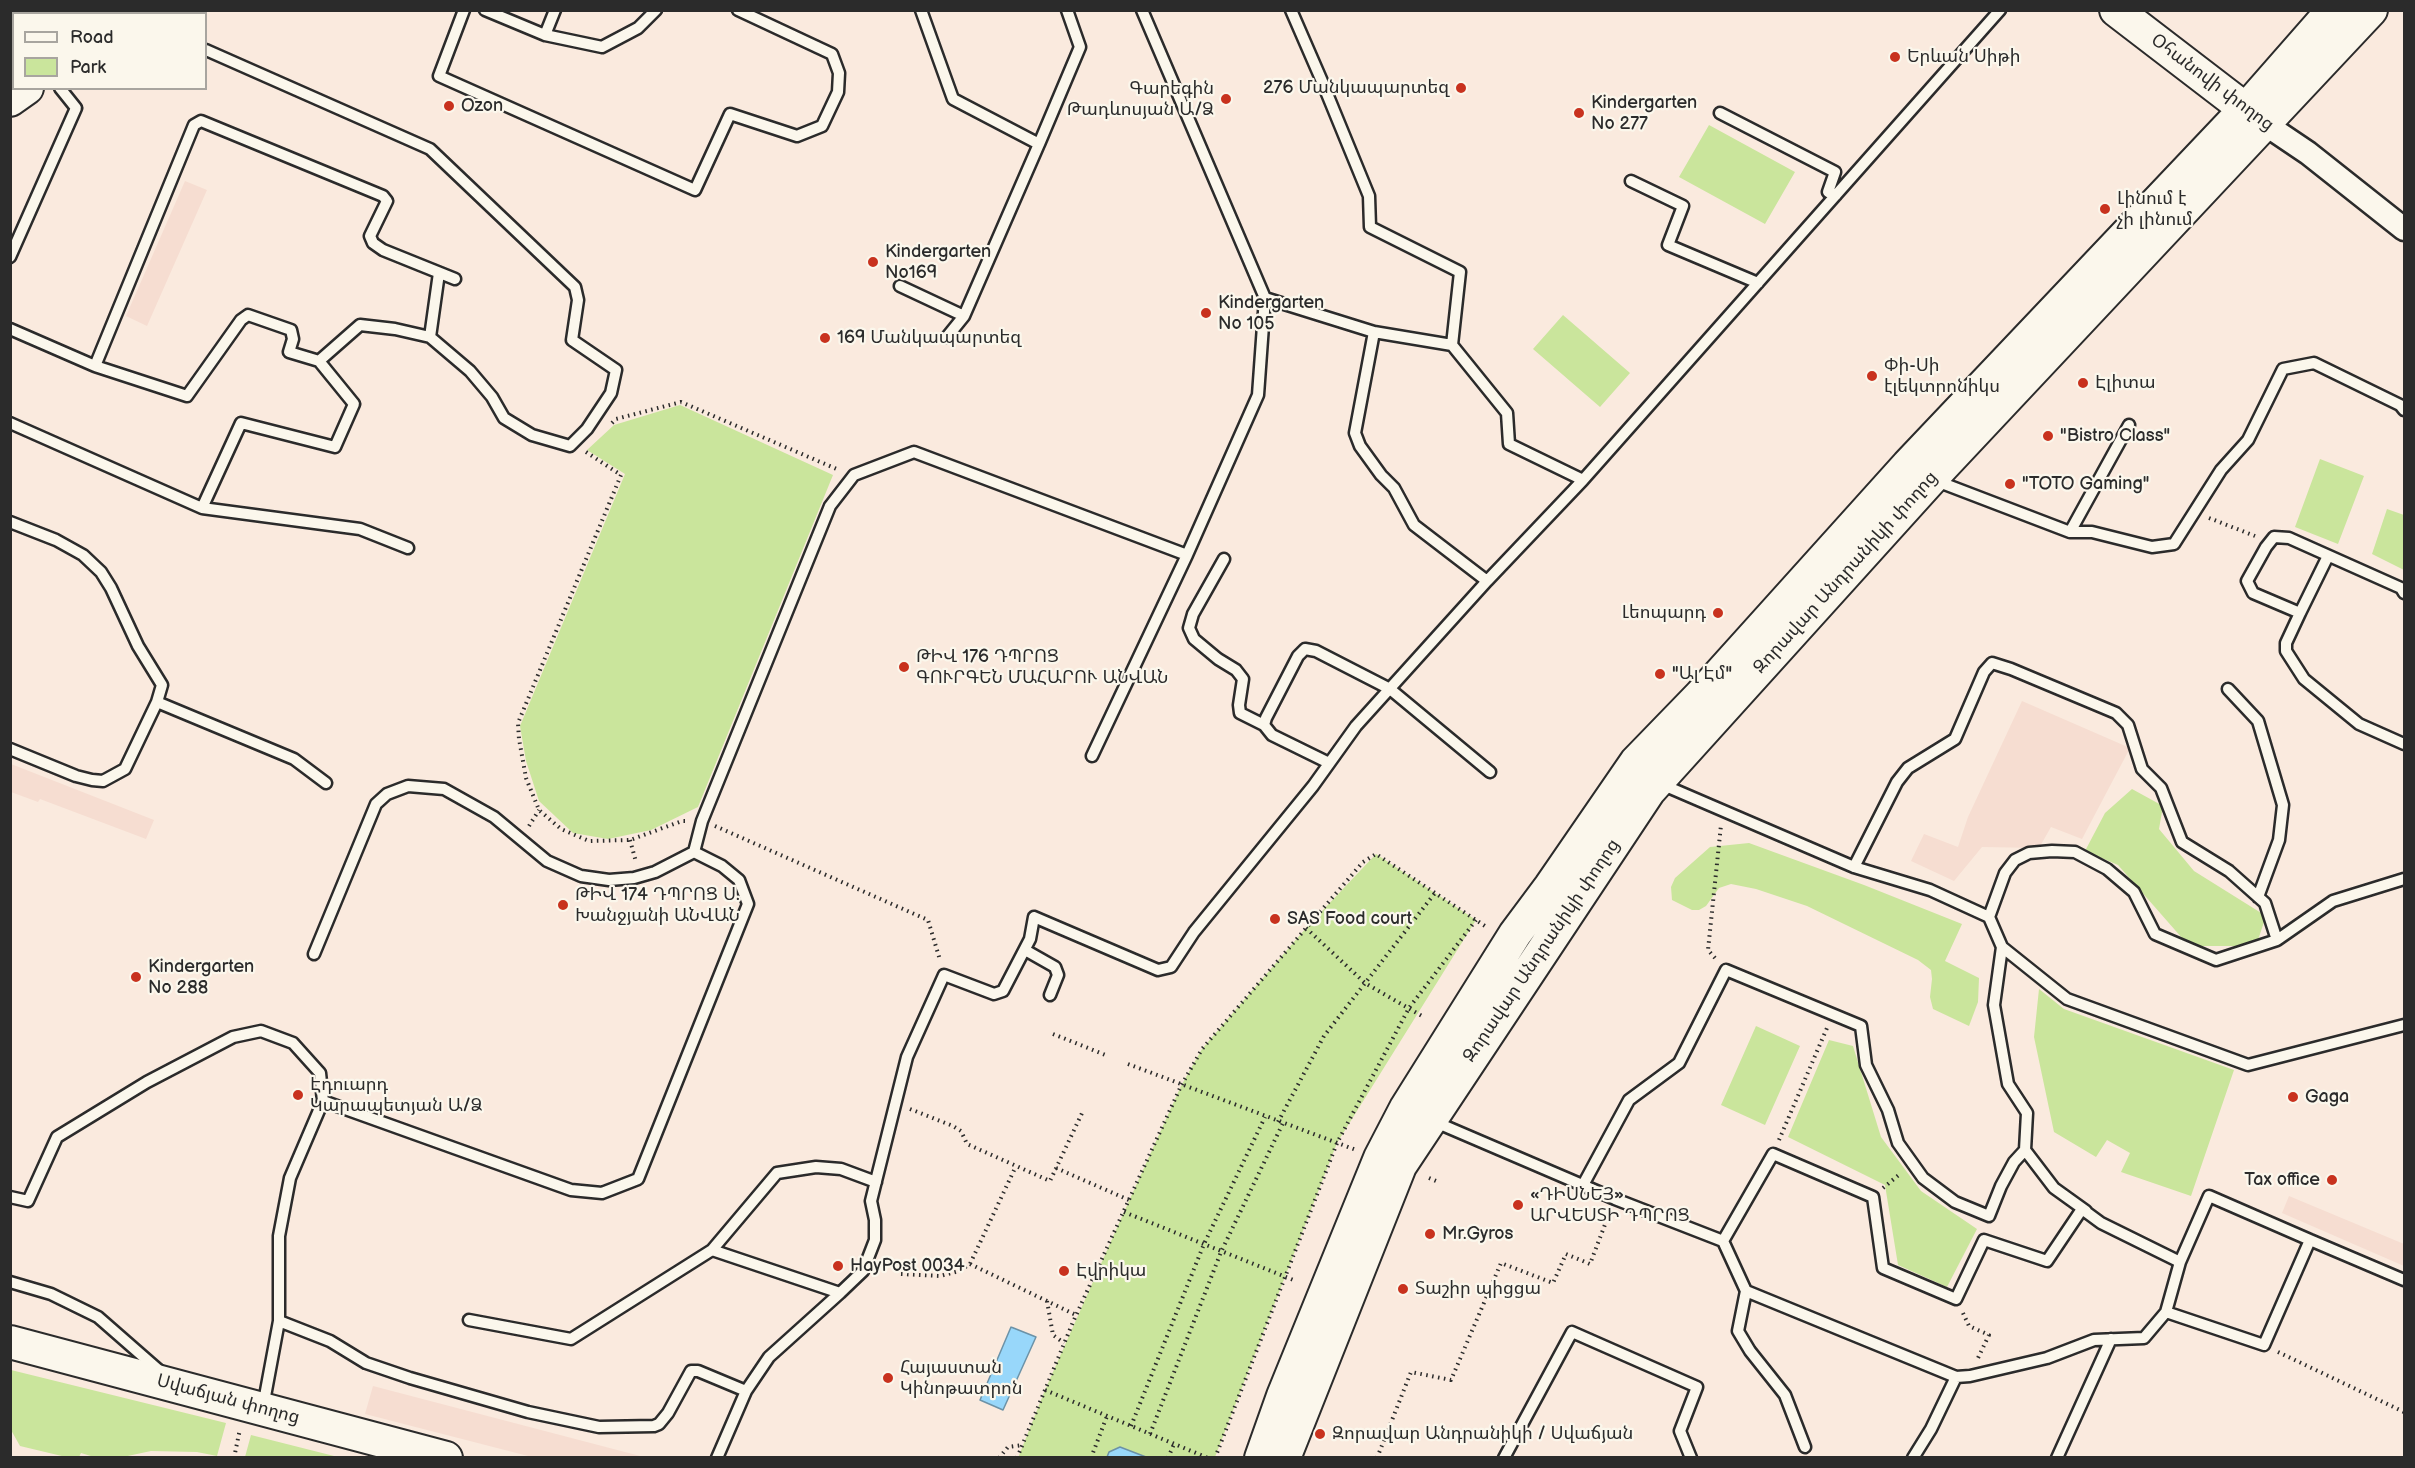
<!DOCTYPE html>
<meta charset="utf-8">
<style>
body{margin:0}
#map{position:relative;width:2415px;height:1468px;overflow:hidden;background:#faeade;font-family:"Balsamiq Sans",sans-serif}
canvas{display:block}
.frame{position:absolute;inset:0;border:12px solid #2b2b2b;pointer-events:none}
.legend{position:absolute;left:12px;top:12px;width:195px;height:78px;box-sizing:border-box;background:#fbf7ec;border:2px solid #a8a59f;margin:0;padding:8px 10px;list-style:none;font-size:18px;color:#2b2b2b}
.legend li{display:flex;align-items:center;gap:12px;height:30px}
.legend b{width:30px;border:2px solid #a8a59f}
</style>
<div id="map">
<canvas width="2415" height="1468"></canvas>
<div class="frame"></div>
<ul class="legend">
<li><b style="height:8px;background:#fbf7ec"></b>Road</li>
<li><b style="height:16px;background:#cae59c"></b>Park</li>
</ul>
</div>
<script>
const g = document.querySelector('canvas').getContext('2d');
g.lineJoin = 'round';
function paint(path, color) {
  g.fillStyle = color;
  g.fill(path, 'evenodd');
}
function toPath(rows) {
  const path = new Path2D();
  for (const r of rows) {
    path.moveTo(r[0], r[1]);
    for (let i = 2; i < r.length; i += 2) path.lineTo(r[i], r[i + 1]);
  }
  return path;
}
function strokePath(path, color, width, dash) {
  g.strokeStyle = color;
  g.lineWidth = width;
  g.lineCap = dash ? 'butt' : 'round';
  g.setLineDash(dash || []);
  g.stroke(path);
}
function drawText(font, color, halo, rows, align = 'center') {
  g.font = font + ' "Balsamiq Sans","Noto Sans Armenian",sans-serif';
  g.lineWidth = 4.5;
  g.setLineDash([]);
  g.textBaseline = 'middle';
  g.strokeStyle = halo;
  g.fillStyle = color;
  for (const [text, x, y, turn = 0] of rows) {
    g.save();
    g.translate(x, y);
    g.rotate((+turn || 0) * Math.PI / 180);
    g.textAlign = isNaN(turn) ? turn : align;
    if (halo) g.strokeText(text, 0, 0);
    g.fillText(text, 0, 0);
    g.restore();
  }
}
paint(toPath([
 [185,181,207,190,147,326,126,316],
 [2022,701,2130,748,2082,839,2051,827,2039,848,1982,847,1954,881,1911,861,1924,834,1958,847,1968,817],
 [11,764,154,820,146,839,40,799,38,802,11,792],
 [2289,1196,2404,1244,2404,1266,2282,1213],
 [373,1386,644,1457,532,1457,365,1414]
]), '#f6ddd1');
paint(toPath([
 [1709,125,1795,172,1765,224,1679,177],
 [1563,315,1630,373,1600,407,1533,349],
 [680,405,833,475,698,807,651,830,608,839,573,833,539,801,526,761,520,726,625,474,587,450,614,425],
 [2320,459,2364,476,2338,544,2295,527],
 [2387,509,2404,515,2404,570,2372,554],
 [2132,789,2163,806,2159,829,2194,871,2266,916,2256,946,2189,946,2118,865,2085,851,2105,813],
 [1749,843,1864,885,1962,924,1945,961,1979,978,1978,1002,1969,1026,1933,1009,1930,997,1932,979,1931,970,1918,960,1807,906,1756,889,1731,884,1719,888,1706,906,1699,910,1692,910,1672,900,1671,887,1675,878,1710,847],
 [1376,854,1476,920,1337,1143,1215,1457,1018,1458,1045,1390,1124,1212,1181,1086,1202,1049,1306,928],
 [2039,989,2064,1009,2234,1070,2191,1196,2121,1172,2130,1153,2107,1140,2096,1157,2054,1132,2034,1037],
 [1756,1026,1800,1046,1765,1125,1721,1105],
 [1829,1040,1853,1046,1881,1137,1921,1191,1977,1229,1947,1287,1898,1265,1885,1185,1788,1137],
 [11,1370,226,1423,217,1456,197,1452,151,1451,123,1457,94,1457,81,1453,79,1457,66,1457,20,1446,11,1430],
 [251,1435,338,1457,245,1457]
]), '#cae59c');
const water = toPath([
 [1011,1327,1036,1337,1003,1410,980,1400,1011,1327],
 [1120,1447,1146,1457,1107,1457,1109,1452,1120,1447]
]);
paint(water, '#98d7fa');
strokePath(water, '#6c92a7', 1.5);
const lane = toPath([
 [464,10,439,76,695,190,730,114,797,136,822,126,838,92,839,73,832,54,738,10],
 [485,10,545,35,555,10],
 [921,10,953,99,1039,144,1080,47,1067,10],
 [1142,10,1265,298],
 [545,35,602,47,638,28,656,10],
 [206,50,430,149,575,287,578,300,572,340,616,370,611,393,587,429,570,446,532,435,504,418,492,397,470,371,430,337,395,329,360,325,319,361,289,352,293,339,291,330,248,315,241,320,187,396,95,366,194,125,201,121,383,196,387,201,370,236,373,243,383,250,455,279],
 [1720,113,1835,172,1828,192,1836,195],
 [1631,181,1683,206,1668,245,1758,283],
 [10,257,76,108,60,88],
 [900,286,964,316],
 [10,329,95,366],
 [1374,332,1355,433,1360,446,1381,475,1394,488,1414,525,1487,581],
 [430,337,439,273],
 [947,337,964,316,1039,144],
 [1452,345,1507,413,1509,444,1583,480],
 [10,423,202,508,360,529,408,548],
 [1934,480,2070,532,2092,532,2152,547,2174,544,2221,470,2248,440,2283,369,2314,363,2400,405,2404,410],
 [202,508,241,423,335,447,354,404,319,361],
 [10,522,56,540,83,555,101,572,111,588,138,646,162,685,157,702,294,759,326,783],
 [2070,532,2129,425],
 [2328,556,2300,613,2253,593,2247,581,2266,547,2274,537,2289,538,2401,588,2404,593],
 [1224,559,1193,614,1189,628,1194,639,1218,659,1236,670,1243,679,1239,705,1240,713,1264,725],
 [2300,613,2286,643,2286,651,2304,679,2359,724,2404,744],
 [2228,689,2258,721,2283,805,2279,840,2258,897],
 [10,749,76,776,92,780,103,781,125,769,157,702],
 [1092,756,1187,555],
 [1329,763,1272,735,1264,725,1266,718,1298,656,1305,649,1316,651,1390,689,1490,772],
 [1661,784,1854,867,1930,890,1989,917,2005,873,2015,860,2029,853,2052,851,2075,852,2107,869,2134,892,2155,934,2216,960,2277,940,2333,901,2404,879],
 [1854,867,1897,782,1908,768,1955,739,1984,672,1992,663,2011,669,2116,713,2128,725,2142,769,2161,788,2182,842,2229,871,2265,903,2277,940],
 [1989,917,2002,947,2067,999,2248,1065,2404,1025],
 [2002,947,1994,1005,2008,1084,2027,1113,2025,1150],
 [1025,950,1055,967,1058,975,1050,995],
 [314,954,376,804,387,794,408,786,444,789,494,817,547,861,581,876,609,880,634,878,655,872,694,852],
 [1433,1121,1615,1199,1723,1241,1746,1291,1956,1377,1970,1376,2047,1358,2094,1340,2144,1338,2166,1312,2264,1345,2310,1240,2209,1196,2180,1262,2101,1223,2082,1209,2047,1261,1984,1240,1956,1299,1883,1268,1873,1197,1773,1154,1723,1241],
 [1583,1185,1629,1100,1679,1063,1726,970,1861,1026,1866,1065,1888,1110,1898,1143,1923,1178,1955,1202,1989,1216,2001,1186,2014,1162,2025,1150,2054,1188,2086,1211],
 [10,1197,28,1201,57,1137,147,1082,233,1037,261,1031,293,1043,320,1073,323,1101],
 [2310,1240,2404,1280],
 [712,1250,777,1173,816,1167,841,1169,876,1182],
 [10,1282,51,1294,98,1317,162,1373],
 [1746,1291,1738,1331,1750,1351,1785,1395,1805,1447],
 [840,1293,863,1271,875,1240,875,1220,871,1201,907,1057,944,975,994,994,1003,991,1030,939,1034,917,1158,970,1171,967,1194,932,1313,786,1356,726,1487,581,1583,480,2000,10],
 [2166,1312,2180,1262],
 [469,1320,571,1339,712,1250,840,1293,769,1357,746,1391,717,1458],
 [279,1321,330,1341,366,1363,410,1378,528,1412,599,1427,654,1426,659,1424,668,1413,691,1371,698,1371,746,1391],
 [263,1407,279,1321,279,1236,290,1178,323,1101,571,1190,602,1193,638,1179,748,904,739,880,722,866,694,852,702,821,830,506,854,475,914,452,1187,555,1258,395,1265,298,1374,332,1452,345,1460,272,1370,227,1369,196,1321,79,1291,10],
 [1504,1458,1572,1332,1697,1387,1680,1431,1691,1458],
 [1913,1458,1931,1429,1956,1377],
 [2057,1458,2111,1339]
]);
const street = toPath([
 [2265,124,2308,153,2404,229]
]);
const secondary = toPath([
 [2116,10,2262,122],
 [138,14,142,10],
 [10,100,27,88],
 [10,1342,446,1458],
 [1261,1458,1283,1396,1380,1158,1406,1108,1515,934,1550,887,1636,762,1700,696,1908,465,2254,100,2333,10],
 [1284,1458,1400,1166,1649,791,1941,468,2371,10]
]);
strokePath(lane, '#2b2b2b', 15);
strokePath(street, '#2b2b2b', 27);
strokePath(secondary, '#2b2b2b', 36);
strokePath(toPath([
 [612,423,616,419,681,402,839,470],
 [586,452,621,475,518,723,519,739,526,778,539,810,561,829,589,841,630,840,682,821,687,821],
 [2209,518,2255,536],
 [529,826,539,810],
 [715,826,928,920,940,960],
 [630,840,636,862],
 [1306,928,1365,983,1422,1016],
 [1715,958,1708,950,1721,825],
 [1053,1034,1108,1056],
 [1128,1064,1356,1150],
 [910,1109,953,1126,961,1131,967,1144,1050,1181,1083,1111],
 [1278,1122,1324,1036,1435,893],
 [1779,1140,1827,1028],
 [1056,1168,1129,1200],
 [1429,1178,1436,1181],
 [1883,1188,1900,1174],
 [1124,1212,1296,1281],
 [970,1264,1076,1315],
 [901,1274,940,1276,959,1271,970,1264,1016,1166],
 [1047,1301,1053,1335,1064,1343],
 [1963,1313,1969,1326,1989,1335,1978,1358],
 [2278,1352,2404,1412],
 [1045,1390,1208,1458],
 [1131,1426,1204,1244,1265,1117],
 [1150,1434,1221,1252,1283,1123],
 [234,1458,240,1429],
 [999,1458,1008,1447,1023,1445],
 [1017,1458,1073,1322,1181,1086,1202,1049,1363,862,1376,854,1488,928],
 [1091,1458,1107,1416],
 [1168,1458,1174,1444],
 [1215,1458,1337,1143,1409,1008,1476,920],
 [1377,1458,1411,1372,1451,1380,1501,1263,1553,1283,1566,1254,1590,1264,1609,1214]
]), '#2b2b2b', 4, [1.5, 4.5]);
strokePath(lane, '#fbf7ec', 10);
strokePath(street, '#fbf7ec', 22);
strokePath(secondary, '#fbf7ec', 32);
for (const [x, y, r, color] of [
 [1895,57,6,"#c8321e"],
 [1461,88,6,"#c8321e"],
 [1226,99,6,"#c8321e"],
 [449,106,6,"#c8321e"],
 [1579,113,6,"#c8321e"],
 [2105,209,6,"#c8321e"],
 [873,262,6,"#c8321e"],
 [1206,313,6,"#c8321e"],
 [825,338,6,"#c8321e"],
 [1872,376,6,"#c8321e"],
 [2083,383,6,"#c8321e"],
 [2048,436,6,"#c8321e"],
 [2010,484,6,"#c8321e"],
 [1718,613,6,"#c8321e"],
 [904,667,6,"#c8321e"],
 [1660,674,6,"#c8321e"],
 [563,905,6,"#c8321e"],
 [1275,919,6,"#c8321e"],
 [136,977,6,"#c8321e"],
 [298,1095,6,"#c8321e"],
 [2293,1097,6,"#c8321e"],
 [2332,1180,6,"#c8321e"],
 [1518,1205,6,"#c8321e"],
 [1430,1234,6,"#c8321e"],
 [838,1266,6,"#c8321e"],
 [1064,1271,6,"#c8321e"],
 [1403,1289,6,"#c8321e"],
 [888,1378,6,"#c8321e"],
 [1320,1434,6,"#c8321e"]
]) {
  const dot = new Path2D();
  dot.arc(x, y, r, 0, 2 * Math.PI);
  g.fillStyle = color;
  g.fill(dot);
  strokePath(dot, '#fbf7ec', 2);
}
drawText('18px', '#2b2b2b', '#fbf7ec', [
 ["Երևան Սիթի",1907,57],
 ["276 Մանկապարտեզ",1449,88,"right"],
 ["Գարեգին",1214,89,"right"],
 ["Թադևոսյան Ա/Ձ",1214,110,"right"],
 ["Kindergarten",1591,103],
 ["No 277",1591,124],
 ["Ozon",461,106],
 ["Լինում է",2117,199],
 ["չի լինում",2117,220],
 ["Kindergarten",885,252],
 ["No169",885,273],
 ["Kindergarten",1218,303],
 ["No 105",1218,324],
 ["169 Մանկապարտեզ",837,338],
 ["Փի-Սի",1884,366],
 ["էլեկտրոնիկս",1884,387],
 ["Էլիտա",2095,383],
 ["\"Bistro Class\"",2060,436],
 ["\"TOTO Gaming\"",2022,484],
 ["Լեոպարդ",1706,613,"right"],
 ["ԹԻՎ 176 ԴՊՐՈՑ",916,657],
 ["ԳՈՒՐԳԵՆ ՄԱՀԱՐՈՒ ԱՆՎԱՆ",916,678],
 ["\"Ալ Էմ\"",1672,674],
 ["ԹԻՎ 174 ԴՊՐՈՑ Ս.",575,895],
 ["Խանջյանի ԱՆՎԱՆ",575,916],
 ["SAS Food court",1287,919],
 ["Kindergarten",148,967],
 ["No 288",148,988],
 ["Էդուարդ",310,1085],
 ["Կարապետյան Ա/Ձ",310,1106],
 ["Gaga",2305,1097],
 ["Tax office",2320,1180,"right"],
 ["«ԴԻՍՆԵՅ»",1530,1195],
 ["ԱՐՎԵՍՏԻ ԴՊՐՈՑ",1530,1216],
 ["Mr.Gyros",1442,1234],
 ["HayPost 0034",850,1266],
 ["Էվրիկա",1076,1271],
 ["Տաշիր պիցցա",1415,1289],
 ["Հայաստան",900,1368],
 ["Կինոթատրոն",900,1389],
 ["Զորավար Անդրանիկի / Սվաճյան",1332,1434]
], 'left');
drawText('18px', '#2b2b2b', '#fbf7ec', [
 ["Օհանովի փողոց",2212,83,37],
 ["Զորավար Անդրանիկի փողոց",1846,573,-48],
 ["Զորավար Անդրանիկի փողոց",1542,951,-56],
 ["Սվաճյան փողոց",228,1400,15]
]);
</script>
